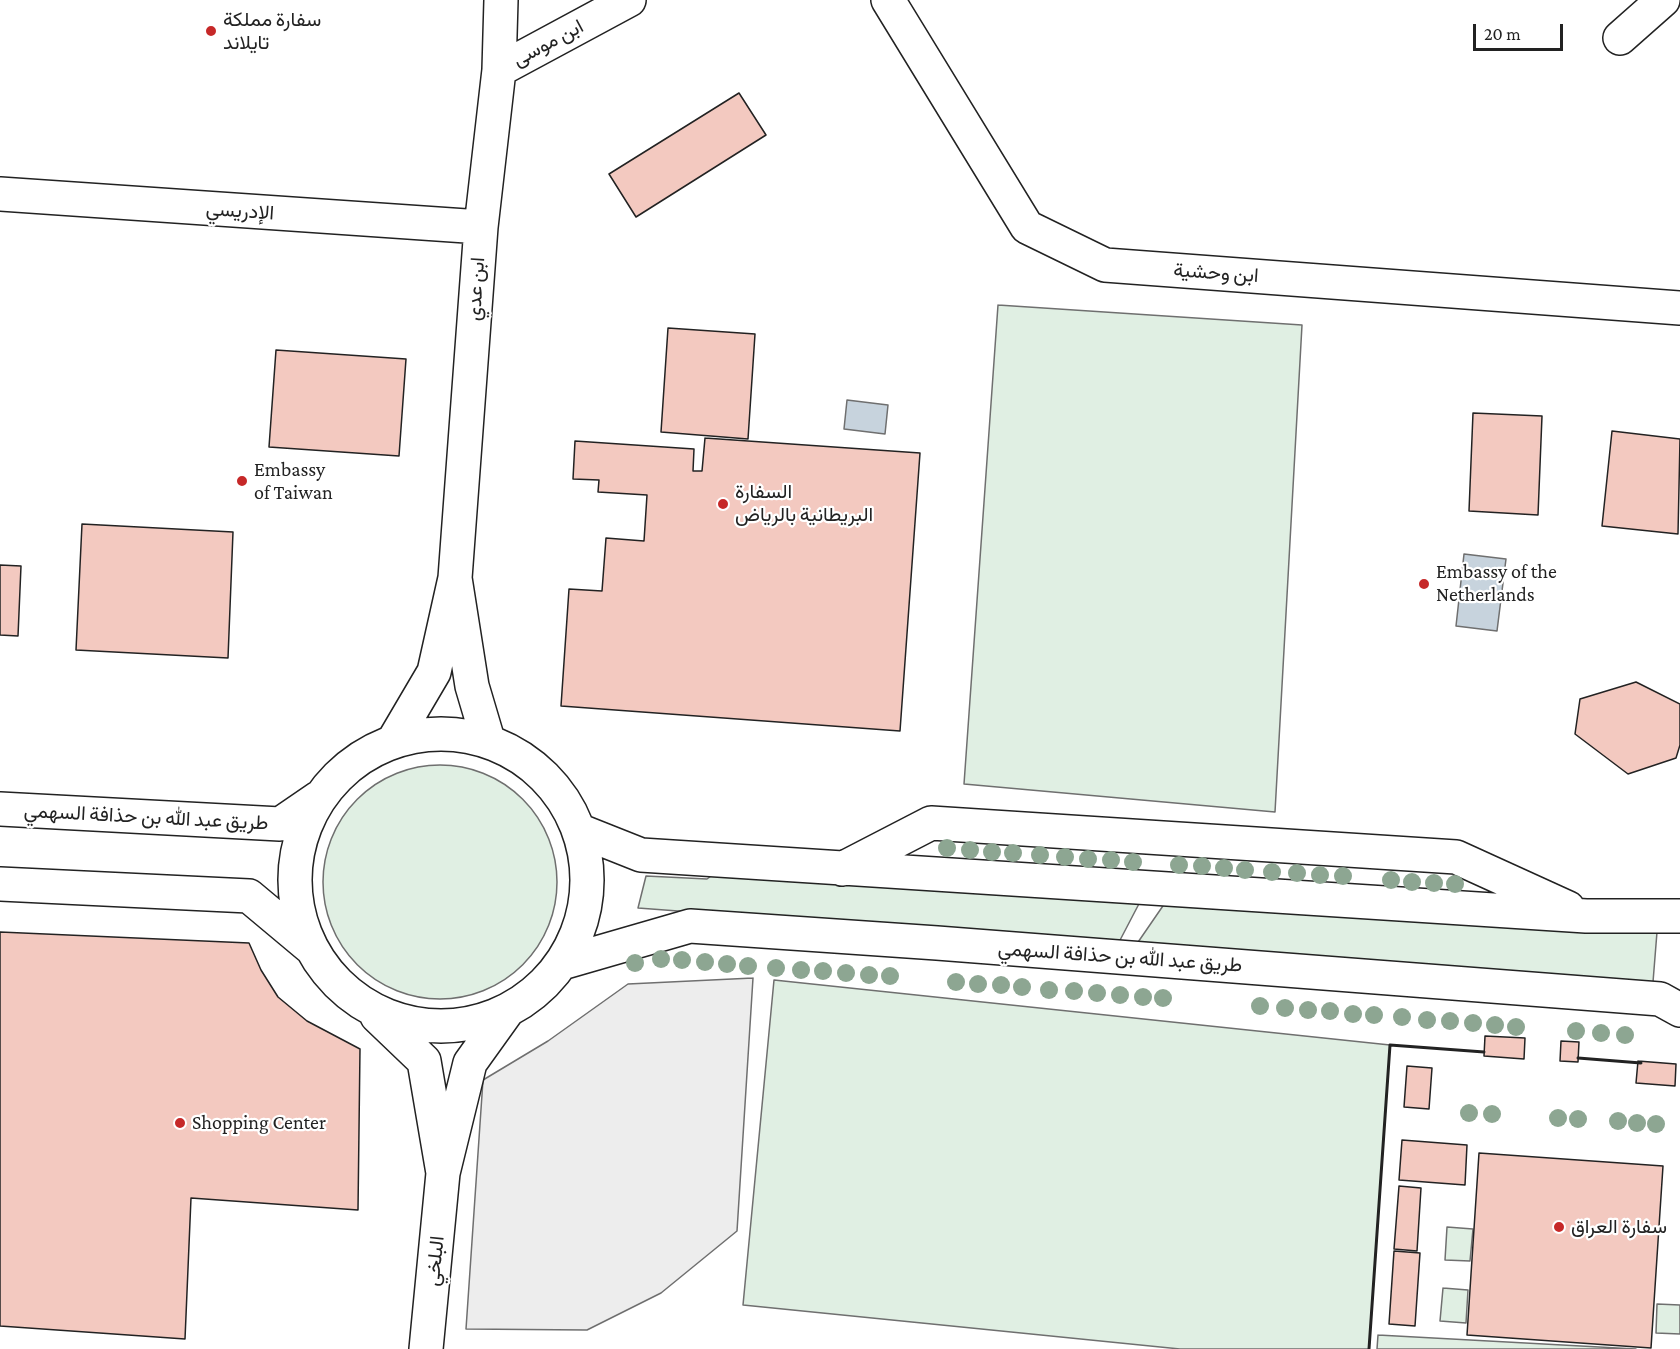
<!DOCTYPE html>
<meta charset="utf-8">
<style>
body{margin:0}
#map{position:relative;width:1680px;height:1349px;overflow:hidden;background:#fff;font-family:"Crimson Pro",serif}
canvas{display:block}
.scale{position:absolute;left:1473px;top:24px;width:90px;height:27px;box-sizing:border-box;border:3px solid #222;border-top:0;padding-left:8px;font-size:18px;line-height:21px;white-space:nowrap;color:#222;-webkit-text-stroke:4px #fff;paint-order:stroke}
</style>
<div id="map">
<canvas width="1680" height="1349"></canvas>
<div class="scale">20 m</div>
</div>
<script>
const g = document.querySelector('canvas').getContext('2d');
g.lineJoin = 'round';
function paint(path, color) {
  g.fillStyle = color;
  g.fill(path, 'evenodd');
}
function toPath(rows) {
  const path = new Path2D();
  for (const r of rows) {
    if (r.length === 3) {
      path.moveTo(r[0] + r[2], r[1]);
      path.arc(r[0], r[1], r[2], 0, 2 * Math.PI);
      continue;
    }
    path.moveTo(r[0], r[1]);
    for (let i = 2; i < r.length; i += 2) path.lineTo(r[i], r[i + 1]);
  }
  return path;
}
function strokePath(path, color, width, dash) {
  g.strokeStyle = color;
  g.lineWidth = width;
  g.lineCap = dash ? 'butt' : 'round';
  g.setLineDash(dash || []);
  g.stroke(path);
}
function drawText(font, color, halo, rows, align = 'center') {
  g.font = font + ' "Crimson Pro",Vazirmatn,serif';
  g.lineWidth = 4.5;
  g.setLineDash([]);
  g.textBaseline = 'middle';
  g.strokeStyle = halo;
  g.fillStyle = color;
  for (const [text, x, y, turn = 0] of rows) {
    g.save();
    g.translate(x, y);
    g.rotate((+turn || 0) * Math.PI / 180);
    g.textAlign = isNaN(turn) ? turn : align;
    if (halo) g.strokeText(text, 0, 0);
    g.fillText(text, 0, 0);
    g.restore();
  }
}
const green = toPath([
 [998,305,1302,325,1275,812,964,784,998,305],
 [440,882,117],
 [719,870,1142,898,1118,944,638,908,646,876,707,879,719,870],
 [1167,900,1657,932,1653,982,1134,948,1167,900],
 [774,980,1390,1045,1369,1349,1180,1349,743,1305,774,980],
 [1447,1227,1473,1229,1470,1261,1445,1260,1447,1227],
 [1443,1288,1468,1290,1466,1323,1440,1321,1443,1288],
 [1657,1304,1680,1305,1680,1334,1656,1333,1657,1304],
 [1378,1335,1636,1349,1377,1349,1378,1335]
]);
paint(green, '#e0efe3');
strokePath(green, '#6f6f6f', 1.5);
const parking = toPath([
 [753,978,737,1231,661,1293,587,1330,466,1329,483,1080,548,1041,628,984,753,978]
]);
paint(parking, '#ededed');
strokePath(parking, '#6f6f6f', 1.5);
const water = toPath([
 [847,400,888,405,885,434,844,429,847,400],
 [1464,554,1506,559,1497,631,1456,626,1464,554]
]);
paint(water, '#c7d3dd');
strokePath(water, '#6f6f6f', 1.5);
const building = toPath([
 [739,93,766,135,636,217,609,174,739,93],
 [668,328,755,334,748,439,661,432,668,328],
 [276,350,406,359,399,456,269,447,276,350],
 [1473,413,1542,416,1538,515,1469,511,1473,413],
 [1612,431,1680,439,1678,534,1602,526,1612,431],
 [705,438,920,453,900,731,561,706,569,589,602,591,606,538,644,541,647,495,598,492,599,480,573,479,575,441,694,449,693,471,702,471,705,438],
 [82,524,233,532,228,658,76,650,82,524],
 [0,565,21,566,18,636,0,635,0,565],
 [1636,682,1680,704,1680,745,1676,758,1628,774,1575,734,1580,699,1636,682],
 [0,932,249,943,261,970,278,997,307,1021,360,1049,358,1210,191,1198,185,1339,0,1326,0,932],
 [1485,1036,1525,1038,1524,1059,1484,1056,1485,1036],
 [1561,1041,1579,1042,1578,1062,1560,1061,1561,1041],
 [1638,1061,1676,1064,1675,1086,1636,1083,1638,1061],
 [1407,1066,1432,1068,1429,1109,1404,1107,1407,1066],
 [1402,1140,1467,1145,1465,1185,1399,1180,1402,1140],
 [1479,1153,1663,1166,1651,1348,1467,1335,1479,1153],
 [1399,1186,1421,1188,1417,1251,1394,1249,1399,1186],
 [1394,1251,1420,1253,1415,1326,1389,1324,1394,1251]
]);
paint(building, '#f3c9c0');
strokePath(building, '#222', 1.5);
const minor = toPath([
 [888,0,1027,227,1105,265,1680,308],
 [1620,38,1663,0],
 [499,70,629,0],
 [0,194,481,227],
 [455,578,481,227,499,70,501,0],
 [441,880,146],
 [394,740,434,672,455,578,472,686,488,740],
 [0,809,280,824,318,798],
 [578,830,641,855,1586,916,1680,916],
 [842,869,931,823,1456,857,1568,908],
 [0,884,249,896,310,947],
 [562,963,690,926,937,943,1660,999,1680,1010],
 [377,1016,424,1061,443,1173,470,1063,508,1010],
 [426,1349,443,1173]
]);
strokePath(minor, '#222', 36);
strokePath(minor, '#fff', 33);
strokePath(toPath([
 [1578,1058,1641,1063],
 [1369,1349,1390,1045,1484,1052]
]), '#222', 3);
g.fillStyle = '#8da692';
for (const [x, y] of [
 [947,848],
 [970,850],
 [992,852],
 [1013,853],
 [1040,855],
 [1065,857],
 [1088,859],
 [1111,860],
 [1133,862],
 [1179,865],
 [1202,866],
 [1224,868],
 [1245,870],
 [1272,872],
 [1297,873],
 [1320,875],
 [1343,876],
 [1391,880],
 [1412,882],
 [1434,883],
 [1455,884],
 [661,959],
 [682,960],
 [705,962],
 [635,963],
 [727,964],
 [748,966],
 [776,968],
 [801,970],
 [823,971],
 [846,973],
 [869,975],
 [890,976],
 [956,982],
 [978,984],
 [1001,985],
 [1022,987],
 [1049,990],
 [1074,991],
 [1097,993],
 [1120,995],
 [1143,997],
 [1163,998],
 [1260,1006],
 [1285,1008],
 [1308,1010],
 [1330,1011],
 [1353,1014],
 [1374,1015],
 [1402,1017],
 [1427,1020],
 [1450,1021],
 [1473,1023],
 [1495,1025],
 [1516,1027],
 [1576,1031],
 [1601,1033],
 [1625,1035],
 [1469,1113],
 [1492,1114],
 [1558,1118],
 [1578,1119],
 [1618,1121],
 [1637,1123],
 [1656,1124]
]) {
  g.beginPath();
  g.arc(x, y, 9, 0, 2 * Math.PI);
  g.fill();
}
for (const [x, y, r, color] of [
 [211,31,6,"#c62828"],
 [242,481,6,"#c62828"],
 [723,504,6,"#c62828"],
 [1424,584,6,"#c62828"],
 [180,1123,6,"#c62828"],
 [1559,1227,6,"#c62828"]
]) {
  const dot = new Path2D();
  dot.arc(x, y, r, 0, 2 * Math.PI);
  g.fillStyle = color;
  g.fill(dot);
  strokePath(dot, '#fff', 2);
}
drawText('20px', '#222', '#fff', [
 ["سفارة مملكة",223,20],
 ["تايلاند",223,43],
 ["Embassy",254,470],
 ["of Taiwan",254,493],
 ["السفارة",735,492],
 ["البريطانية بالرياض",735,515],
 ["Embassy of the",1436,572],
 ["Netherlands",1436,595],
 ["Shopping Center",192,1123],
 ["سفارة العراق",1571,1227]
], 'left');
drawText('20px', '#222', '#fff', [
 ["ابن موسى",548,43,-28],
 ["الإدريسي",240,211,4],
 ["ابن وحشية",1216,273,4],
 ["ابن عدي",476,289,-86],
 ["طريق عبد الله بن حذافة السهمي",146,817,3],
 ["طريق عبد الله بن حذافة السهمي",1120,957,4],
 ["البلخي",435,1261,-84]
]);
</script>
